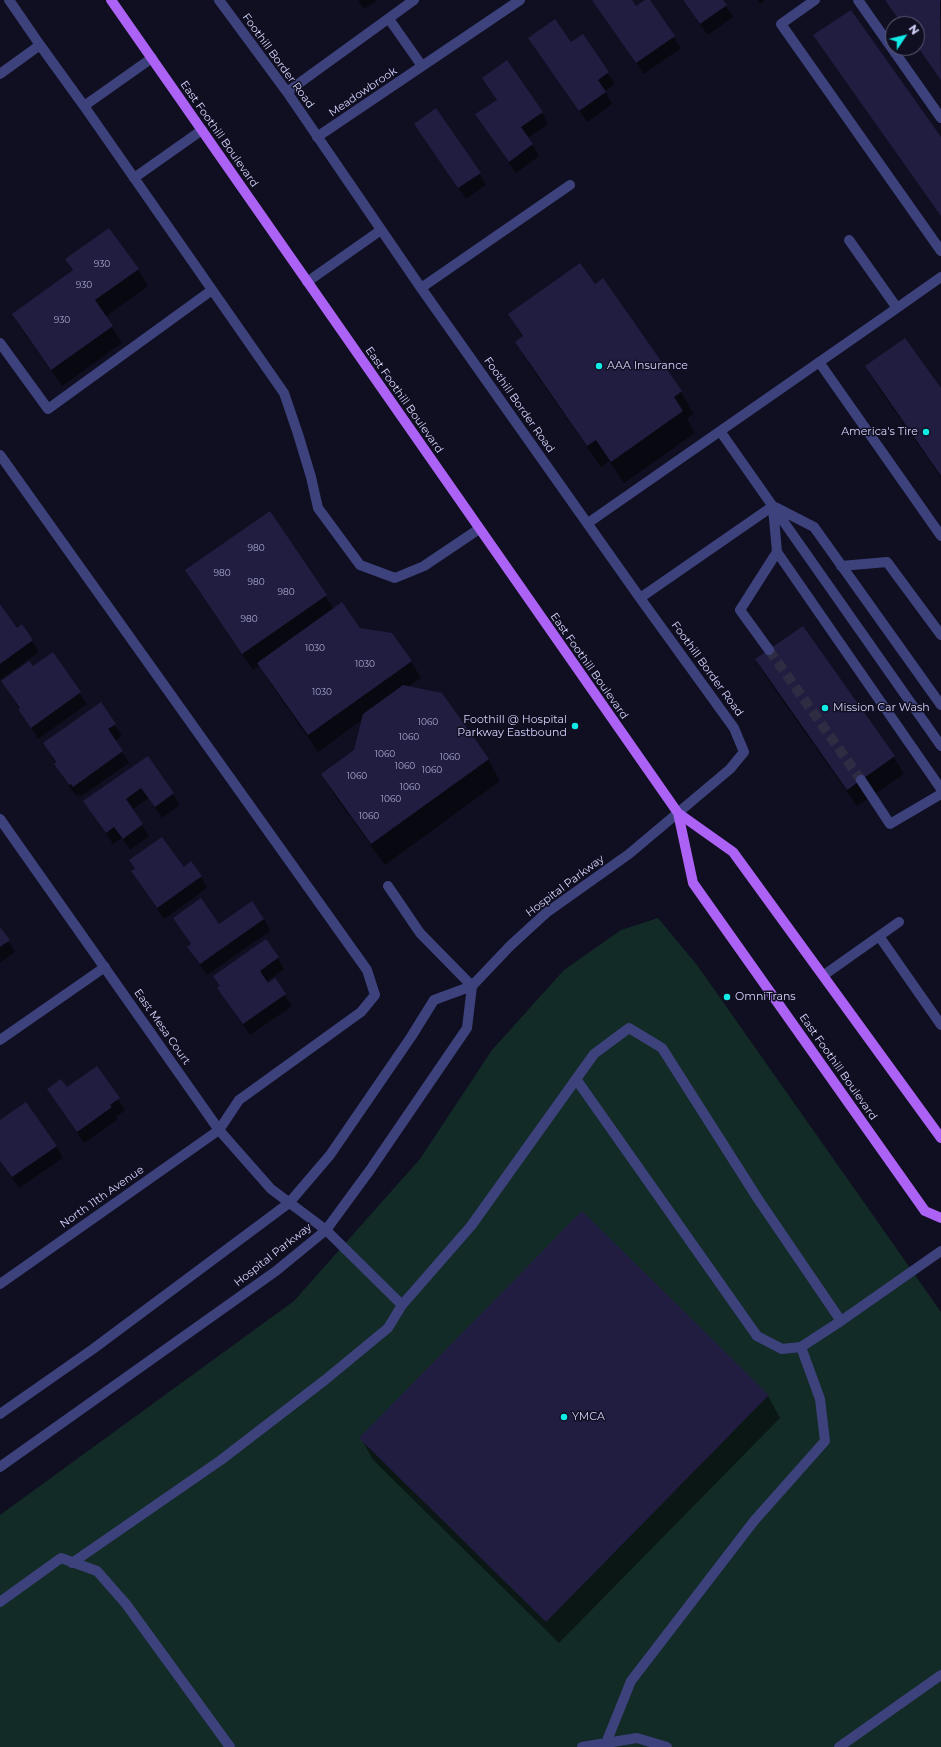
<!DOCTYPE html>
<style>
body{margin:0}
#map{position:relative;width:941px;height:1747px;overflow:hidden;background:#100f21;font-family:Montserrat,sans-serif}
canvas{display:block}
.north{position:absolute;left:885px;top:16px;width:40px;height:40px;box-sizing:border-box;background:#100f21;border:1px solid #5e5d79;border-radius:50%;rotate:55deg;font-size:11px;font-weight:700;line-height:16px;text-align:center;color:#d3d3fc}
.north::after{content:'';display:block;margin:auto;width:14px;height:18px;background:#11eae6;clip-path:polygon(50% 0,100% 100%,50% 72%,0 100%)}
</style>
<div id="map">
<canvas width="941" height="1747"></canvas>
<div class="north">N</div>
</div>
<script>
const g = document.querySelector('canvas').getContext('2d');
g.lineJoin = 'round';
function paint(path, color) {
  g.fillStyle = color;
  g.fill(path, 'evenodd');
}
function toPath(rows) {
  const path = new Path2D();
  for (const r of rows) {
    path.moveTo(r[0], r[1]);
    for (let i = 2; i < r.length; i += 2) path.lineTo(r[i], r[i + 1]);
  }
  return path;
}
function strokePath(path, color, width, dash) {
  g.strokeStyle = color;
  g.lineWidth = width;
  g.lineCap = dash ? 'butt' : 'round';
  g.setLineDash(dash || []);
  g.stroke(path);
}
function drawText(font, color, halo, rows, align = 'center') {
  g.font = font + ' Montserrat,sans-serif';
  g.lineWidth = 3;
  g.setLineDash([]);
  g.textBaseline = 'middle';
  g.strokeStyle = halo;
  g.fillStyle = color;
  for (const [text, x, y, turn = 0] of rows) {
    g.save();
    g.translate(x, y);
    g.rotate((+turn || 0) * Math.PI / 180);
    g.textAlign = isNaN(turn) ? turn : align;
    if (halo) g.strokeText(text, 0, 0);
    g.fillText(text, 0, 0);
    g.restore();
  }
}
paint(toPath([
 [658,918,697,965,941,1312,941,1747,0,1747,0,1515,294,1301,420,1159,492,1050,564,970,621,930]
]), '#132b27');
paint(toPath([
 [358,0,377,0,364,9],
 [593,0,631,0,636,8,649,0,681,48,644,74],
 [682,0,722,0,733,17,708,35],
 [757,0,765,0,760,4],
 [885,0,939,0,941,3,941,79,917,45,917,24,902,24],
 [582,36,615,84,605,91,612,104,587,122,530,38,571,44],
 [483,78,542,112,548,124,528,138,539,156,516,173,477,115,497,100],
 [415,124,480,174,486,185,466,199],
 [66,260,138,269,148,286,105,317,122,343,62,386,23,331,13,314,73,271],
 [603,279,681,392,694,414,687,418,695,433,624,483,609,461,601,467,529,364,516,342,523,338,509,314,595,285],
 [866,366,941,390,941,478,879,388],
 [269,513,334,609,359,629,411,661,421,678,408,687,488,759,500,781,385,865,335,796,323,774,355,750,362,720,318,752,268,680,260,665,253,670,196,587,186,570],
 [0,605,17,629,22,626,39,652,0,680],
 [803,627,894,757,904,774,857,806,766,677,756,660],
 [52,653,87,704,38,739,2,681,32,668],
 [100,703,122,736,115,741,129,763,80,797,78,794,76,796,62,776,44,743],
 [148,757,180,805,162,818,149,798,132,810,149,836,130,850,122,838,113,844,84,801],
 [130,861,184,868,201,877,207,888,164,919,139,883,132,872,135,870],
 [174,918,218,925,264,919,270,931,207,975,195,958,189,947,191,945],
 [0,928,15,952,0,963],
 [278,958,284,969,266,982,268,984,274,980,292,1006,250,1035,218,988],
 [97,1067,125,1110,116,1117,118,1119,84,1143,48,1089,66,1088],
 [0,1121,56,1146,63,1158,19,1188,0,1161],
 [768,1396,780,1418,559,1643,373,1460,361,1438]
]), '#0007');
paint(toPath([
 [592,0,632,0,636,6,645,0,650,0,675,36,636,63],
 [683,0,723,0,727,5,700,24],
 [885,0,940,0,941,80,917,46,917,24,902,24],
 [851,10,941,137,941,216,813,35],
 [555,19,571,42,583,34,609,72,598,80,606,92,579,111,528,38],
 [507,60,543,112,521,127,533,144,509,162,475,114,497,100,482,78],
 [436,108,481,173,458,188,414,124],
 [109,228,139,269,95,300,113,326,51,370,12,314,73,270,65,259],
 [580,263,595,284,603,278,682,391,674,397,683,411,611,462,596,440,587,446,515,342,523,336,508,314],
 [905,338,941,388,941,476,865,366],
 [270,511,327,595,242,654,185,570],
 [342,602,360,628,392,633,412,661,308,735,257,663],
 [0,604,17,628,22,624,33,640,0,664],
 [803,626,895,756,847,790,755,659],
 [53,652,81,692,31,728,18,709,20,708,1,681,29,661,33,666],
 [403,685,442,693,489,759,371,844,321,774,354,750,363,714],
 [101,702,116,724,108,729,123,751,73,787,71,784,69,785,54,764,56,762,43,743],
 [148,756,174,793,155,807,141,788,126,799,143,824,123,839,114,827,106,833,83,801],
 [162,837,184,867,191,861,202,876,157,908,131,871,135,869,129,860],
 [201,898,219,924,252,901,264,919,200,964,187,947,191,944,173,918],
 [0,927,10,940,0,947],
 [266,939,279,957,260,971,268,983,275,978,286,994,243,1024,217,988,220,986,213,976],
 [97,1066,120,1098,110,1105,112,1107,77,1132,47,1089,61,1079,67,1087],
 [26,1102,57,1146,12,1177,0,1161,0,1120],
 [582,1211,769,1395,546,1622,359,1438]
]), '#201d41');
strokePath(toPath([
 [769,650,861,780]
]), '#2d2c42', 10, [10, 5]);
strokePath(toPath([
 [9,0,40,45],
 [815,0,781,24,941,251],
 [858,0,941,118],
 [389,19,422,66],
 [152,58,84,106,284,393,298,434,311,477,318,508,360,565,395,578,424,566,479,529],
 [0,74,40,45,84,106],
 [287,92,414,0],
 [317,137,520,0],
 [134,178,202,130],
 [307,282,381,230],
 [421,288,570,185],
 [897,308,941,277],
 [0,343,48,409,212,290],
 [819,362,941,536],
 [720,431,941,746],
 [0,455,367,970,375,995,361,1012,239,1100,219,1130,0,1284],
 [775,507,814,527,941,705],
 [773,508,777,552,941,789],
 [588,523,897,308,849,240],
 [841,566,887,562,941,635],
 [640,598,773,506],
 [769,650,740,610,777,552],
 [861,780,890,824,941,794],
 [0,819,219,1130,271,1189,326,1230,402,1305,471,1226,594,1054,629,1028,662,1048,758,1199,841,1321,941,1251],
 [388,886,420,933,472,986],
 [879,936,941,1025],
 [824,975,899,922],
 [0,1040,105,967],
 [576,1079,757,1336,782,1349,801,1347,841,1321],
 [0,1414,93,1349,289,1203,330,1155,411,1037,434,1000,472,986,510,946,546,913,629,854,730,769,744,752,734,728,640,598,421,288,287,92,219,0],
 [0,1467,276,1271,326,1230,370,1170,467,1028,472,986],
 [72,1563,221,1460,325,1380,388,1328,402,1305],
 [0,1602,61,1558,97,1571,126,1604,230,1747],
 [606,1743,631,1681,754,1521,825,1441,820,1399,801,1347],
 [582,1747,637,1738,667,1747],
 [839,1747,941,1675]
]), '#3d427d', 10);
strokePath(toPath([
 [111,0,678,813,733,852,941,1138],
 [678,813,693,883,925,1211,941,1218]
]), '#ac62f4', 10);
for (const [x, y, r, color] of [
 [599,366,4,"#11eae6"],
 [926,432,4,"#11eae6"],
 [825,708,4,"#11eae6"],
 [575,726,4,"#11eae6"],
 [727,997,4,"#11eae6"],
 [564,1417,4,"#11eae6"]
]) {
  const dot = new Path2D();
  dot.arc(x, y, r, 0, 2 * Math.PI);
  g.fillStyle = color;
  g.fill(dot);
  strokePath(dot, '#100f21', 1.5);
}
drawText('9px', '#a6a6cd', null, [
 ["930",102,264],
 ["930",84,285],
 ["930",62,320],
 ["980",256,548],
 ["980",222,573],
 ["980",256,582],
 ["980",286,592],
 ["980",249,619],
 ["1030",315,648],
 ["1030",365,664],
 ["1030",322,692],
 ["1060",428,722],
 ["1060",409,737],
 ["1060",385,754],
 ["1060",450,757],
 ["1060",405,766],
 ["1060",432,770],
 ["1060",357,776],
 ["1060",410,787],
 ["1060",391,799],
 ["1060",369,816]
]);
drawText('11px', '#d3d3fc', '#100f21', [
 ["Foothill Border Road",278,61,54],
 ["Meadowbrook",363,92,-34],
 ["East Foothill Boulevard",219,134,55],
 ["East Foothill Boulevard",404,400,55],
 ["Foothill Border Road",519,405,55],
 ["East Foothill Boulevard",589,666,55],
 ["Foothill Border Road",707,669,54],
 ["Hospital Parkway",565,886,-37],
 ["East Mesa Court",162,1027,55],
 ["East Foothill Boulevard",838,1067,55],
 ["North 11th Avenue",102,1197,-35],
 ["Hospital Parkway",273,1255,-38]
]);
drawText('11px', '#d3d3fc', '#100f21', [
 ["AAA Insurance",607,366],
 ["America's Tire",918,432,"right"],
 ["Mission Car Wash",833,708],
 ["Foothill @ Hospital",567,720,"right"],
 ["Parkway Eastbound",567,733,"right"],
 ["OmniTrans",735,997],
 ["YMCA",572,1417]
], 'left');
</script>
